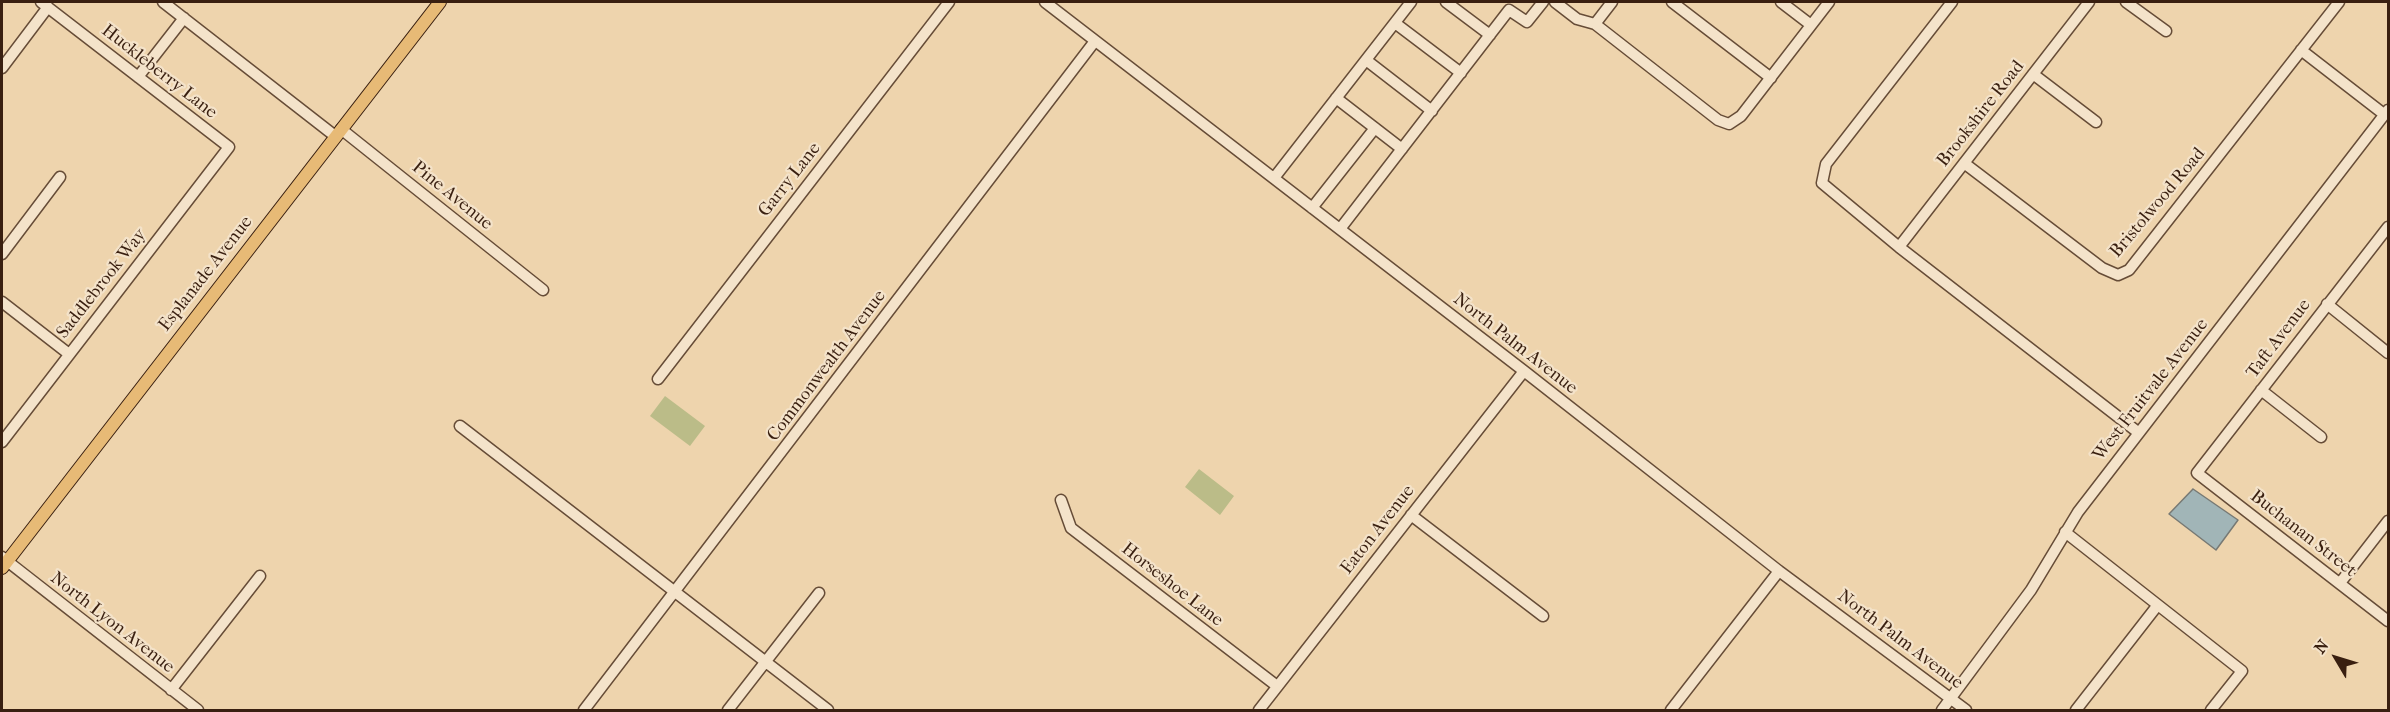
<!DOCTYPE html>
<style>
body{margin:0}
#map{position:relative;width:2390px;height:712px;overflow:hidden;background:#eed4ad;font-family:"IM FELL French Canon",serif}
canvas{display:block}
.frame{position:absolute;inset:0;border:3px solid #391f10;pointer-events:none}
.north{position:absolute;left:2306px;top:628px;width:60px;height:60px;-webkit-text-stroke:4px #f4e3ca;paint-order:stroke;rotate:308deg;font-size:16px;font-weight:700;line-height:24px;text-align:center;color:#391f10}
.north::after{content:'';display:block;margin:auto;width:21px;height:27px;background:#391f10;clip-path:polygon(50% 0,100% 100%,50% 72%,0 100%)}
</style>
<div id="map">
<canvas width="2390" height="712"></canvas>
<div class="frame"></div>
<div class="north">N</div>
</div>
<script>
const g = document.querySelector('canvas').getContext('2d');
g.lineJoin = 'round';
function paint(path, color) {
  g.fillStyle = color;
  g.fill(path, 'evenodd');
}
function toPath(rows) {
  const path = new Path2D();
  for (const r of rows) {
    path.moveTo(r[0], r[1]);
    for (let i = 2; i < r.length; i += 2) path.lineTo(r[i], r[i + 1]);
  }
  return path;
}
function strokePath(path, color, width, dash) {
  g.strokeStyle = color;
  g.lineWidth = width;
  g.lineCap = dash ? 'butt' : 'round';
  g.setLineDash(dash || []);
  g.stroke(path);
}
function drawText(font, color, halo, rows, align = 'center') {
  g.font = font + ' "IM FELL French Canon",serif';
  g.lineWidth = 4.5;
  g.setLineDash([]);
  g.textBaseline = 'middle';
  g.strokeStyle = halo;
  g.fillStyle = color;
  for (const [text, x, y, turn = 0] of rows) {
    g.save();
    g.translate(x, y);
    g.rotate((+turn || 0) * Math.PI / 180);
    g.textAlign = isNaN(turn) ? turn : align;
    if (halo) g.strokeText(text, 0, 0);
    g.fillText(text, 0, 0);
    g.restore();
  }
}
paint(toPath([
 [665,396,705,426,690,446,650,416],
 [1199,469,1234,496,1220,515,1185,487]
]), '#bbbc88');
const water = toPath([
 [2193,489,2238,520,2216,550,2169,514,2193,489]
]);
paint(water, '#a1b5b7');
strokePath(water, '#777974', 1.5);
const minor = toPath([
 [163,2,335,136],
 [1045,2,1524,371,1779,571,1966,710],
 [1446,2,1490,35],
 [1555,2,1577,19,1595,24],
 [1612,2,1595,24,1718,120,1729,124,1741,116,1829,2],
 [1672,2,1771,78],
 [1781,2,1811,25],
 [1952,2,1826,164,1822,183,1899,247,2139,433],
 [2126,2,2166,31],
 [1395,23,1461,73],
 [2301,50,2385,115],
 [1366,60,1432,111],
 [2,68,48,7],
 [2033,74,2096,122],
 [138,77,184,18],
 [1336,98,1402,149],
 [341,129,543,290],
 [1964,163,2102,268,2118,275,2129,270,2339,2],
 [1274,178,1411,2],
 [1312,208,1375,128],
 [2388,227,2197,473,2388,621],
 [1340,229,1509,10,1527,22,1543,2],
 [1899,247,2089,2],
 [2,254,60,177],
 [2,302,69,354],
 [2327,304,2388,353],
 [658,379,949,2],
 [2261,390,2321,437],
 [460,426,828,710],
 [2,442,229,147,41,2],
 [1061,500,1071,528,1277,686],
 [1411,515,1543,616],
 [2065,532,2242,671,2211,710],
 [2,557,198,710],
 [2340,583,2388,521],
 [171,690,260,576],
 [584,710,1095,41],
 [728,710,819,593],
 [1259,710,1524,371],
 [1671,710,1779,571],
 [1942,710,2031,590,2078,512,2388,110],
 [2076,710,2157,606]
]);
const major = toPath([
 [2,568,440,2]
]);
strokePath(minor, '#664c37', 13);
strokePath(major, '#391f10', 14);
strokePath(minor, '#f4e3ca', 10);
strokePath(major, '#e7ba76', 12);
drawText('18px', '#391f10', '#f4e3ca', [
 ["Huckleberry Lane",159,72,38],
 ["Brookshire Road",1981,114,-52],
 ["Garry Lane",790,180,-52],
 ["Pine Avenue",452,196,39],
 ["Bristolwood Road",2158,203,-50],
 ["Esplanade Avenue",206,274,-52],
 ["Saddlebrook Way",102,284,-52],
 ["Taft Avenue",2279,339,-53],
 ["North Palm Avenue",1515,344,38],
 ["Commonwealth Avenue",827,366,-53],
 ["West Fruitvale Avenue",2151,390,-52],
 ["Eaton Avenue",1378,530,-52],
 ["Buchanan Street",2303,534,38],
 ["Horseshoe Lane",1172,585,38],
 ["North Lyon Avenue",112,623,38],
 ["North Palm Avenue",1900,640,37]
]);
</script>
